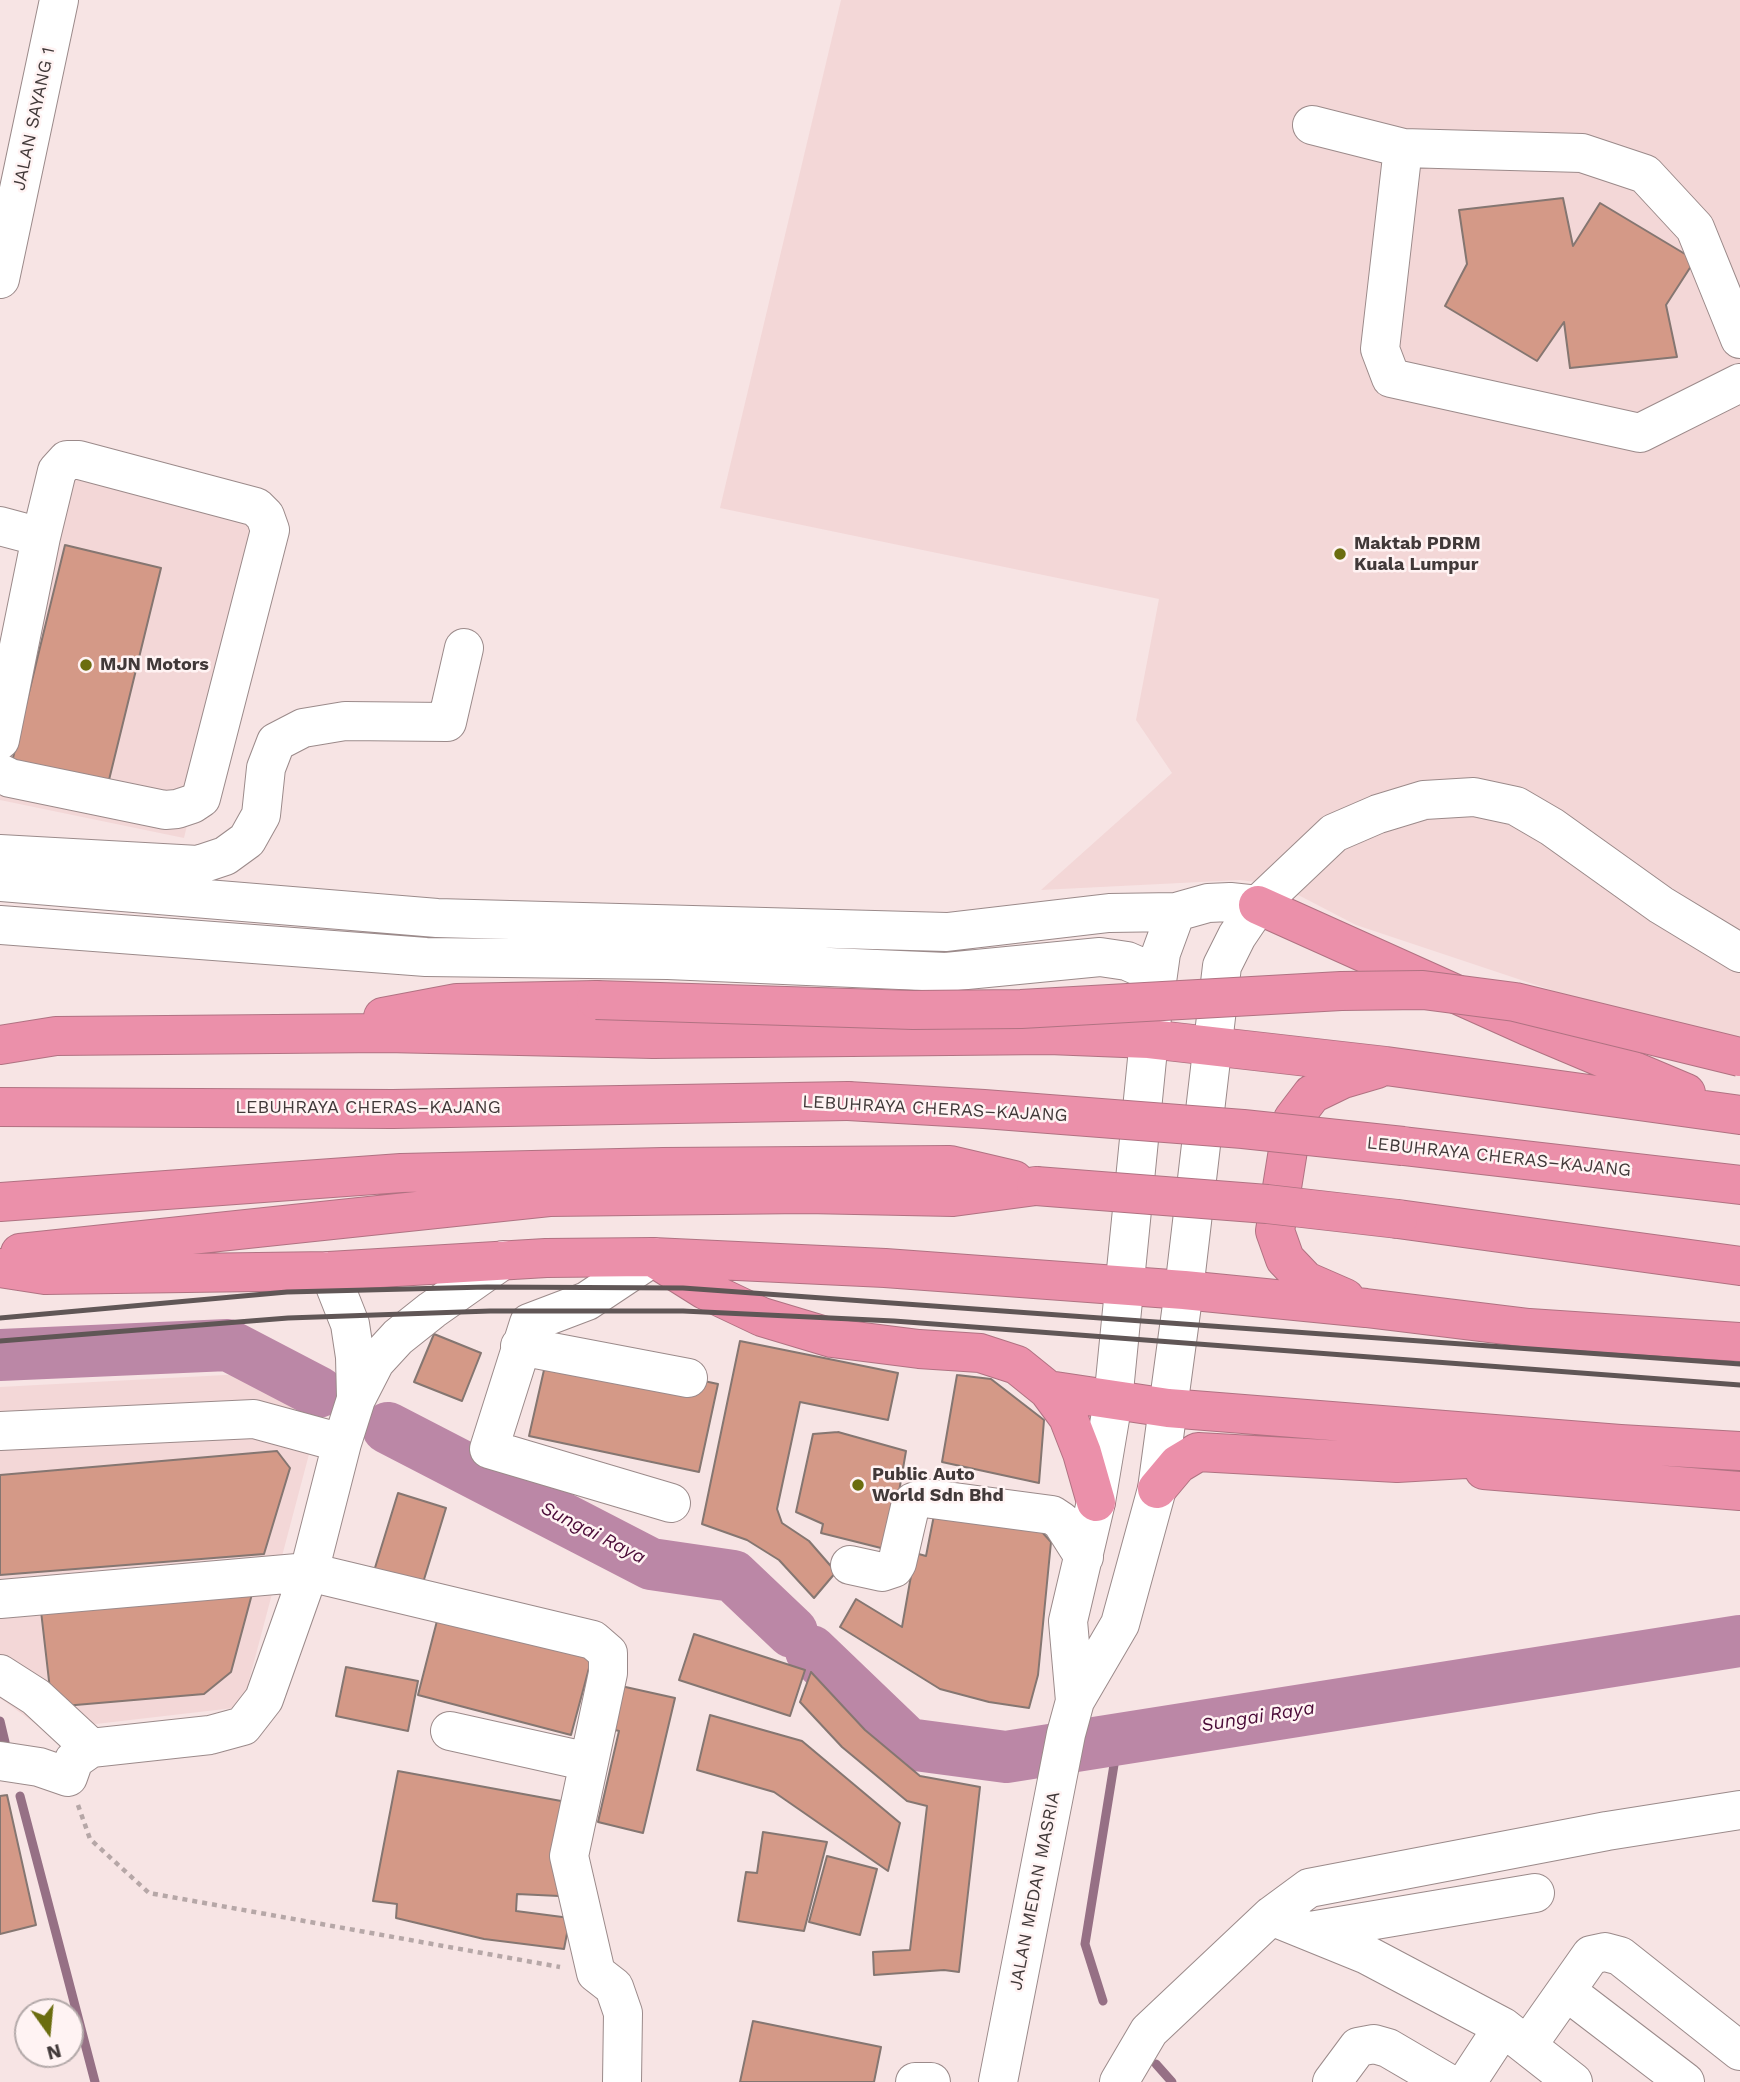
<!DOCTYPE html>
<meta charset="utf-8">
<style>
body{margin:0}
#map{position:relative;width:1740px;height:2082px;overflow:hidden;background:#f7e4e4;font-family:"Work Sans",sans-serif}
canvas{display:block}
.north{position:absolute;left:14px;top:1998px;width:70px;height:70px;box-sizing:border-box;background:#fff3f3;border:2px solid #b3a9a9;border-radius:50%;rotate:165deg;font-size:19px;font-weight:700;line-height:28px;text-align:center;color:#413939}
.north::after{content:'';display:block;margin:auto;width:24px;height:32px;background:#6b6d0f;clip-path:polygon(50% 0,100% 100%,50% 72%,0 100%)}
</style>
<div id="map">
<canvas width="1740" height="2082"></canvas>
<div class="north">N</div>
</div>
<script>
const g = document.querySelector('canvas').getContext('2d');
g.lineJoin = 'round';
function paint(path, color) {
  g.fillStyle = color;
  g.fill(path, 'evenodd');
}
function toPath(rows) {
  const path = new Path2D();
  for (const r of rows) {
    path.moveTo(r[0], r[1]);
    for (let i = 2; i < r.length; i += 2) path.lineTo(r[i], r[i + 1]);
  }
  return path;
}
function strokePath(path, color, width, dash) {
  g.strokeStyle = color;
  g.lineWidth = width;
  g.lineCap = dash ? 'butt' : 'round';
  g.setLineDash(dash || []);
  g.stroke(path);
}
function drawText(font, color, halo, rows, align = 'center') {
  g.font = font + ' "Work Sans",sans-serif';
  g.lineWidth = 5;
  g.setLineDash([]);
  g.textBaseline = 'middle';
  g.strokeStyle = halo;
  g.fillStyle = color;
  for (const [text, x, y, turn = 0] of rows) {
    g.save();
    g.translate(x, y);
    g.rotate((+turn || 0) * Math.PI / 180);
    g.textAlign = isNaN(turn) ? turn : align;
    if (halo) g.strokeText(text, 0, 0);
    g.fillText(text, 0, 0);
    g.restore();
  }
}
paint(toPath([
 [841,0,1740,0,1740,1053,1356,925,1279,885,1240,880,1041,890,1172,773,1136,720,1159,599,720,508],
 [42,462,259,523,184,838,0,800,0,670],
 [244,1374,321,1409,242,1707,44,1730,0,1698,0,1387]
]), '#f3d7d7');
strokePath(toPath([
 [0,1721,5,1742],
 [20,1796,95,2082],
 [1103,2001,1085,1944,1118,1740],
 [1156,2064,1172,2082]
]), '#967085', 9);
strokePath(toPath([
 [0,1355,228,1345,318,1392],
 [388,1428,651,1564,733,1576,792,1632],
 [811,1651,908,1744,1006,1757,1740,1641]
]), '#bb87a6', 52);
const building = toPath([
 [1563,198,1573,246,1600,203,1695,260,1666,305,1677,357,1570,368,1564,322,1537,361,1445,306,1467,264,1459,210,1563,198],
 [65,545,161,568,108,784,12,762,65,545],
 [434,1334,481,1353,462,1401,414,1382,434,1334],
 [740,1341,898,1373,888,1420,800,1402,777,1509,782,1523,809,1541,836,1572,814,1598,779,1560,747,1540,702,1524,740,1341],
 [549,1348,718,1384,699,1472,529,1436,549,1348],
 [957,1375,991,1379,1044,1420,1039,1483,942,1462,957,1375],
 [838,1432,906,1451,889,1550,821,1533,823,1524,796,1512,813,1434,838,1432],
 [277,1451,290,1468,264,1554,0,1575,0,1475,277,1451],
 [398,1493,446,1508,422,1586,374,1571,398,1493],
 [936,1505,1033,1522,1051,1542,1038,1675,1029,1708,989,1702,940,1689,840,1627,856,1599,902,1627,915,1553,926,1556,936,1505],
 [252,1594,231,1672,204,1694,52,1707,41,1611,252,1594],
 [438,1617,592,1657,571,1735,418,1695,438,1617],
 [694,1634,805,1670,790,1716,679,1680,694,1634],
 [346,1667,418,1681,408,1731,336,1716,346,1667],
 [811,1672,865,1730,920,1776,980,1787,959,1972,944,1970,874,1975,873,1952,910,1950,927,1806,907,1801,842,1747,800,1702,811,1672],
 [621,1686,675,1698,643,1833,598,1822,619,1731,611,1729,621,1686],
 [710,1715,802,1741,900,1823,888,1871,774,1792,697,1770,710,1715],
 [398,1771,572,1803,559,1896,517,1894,516,1911,570,1918,564,1949,484,1939,396,1918,397,1904,373,1901,398,1771],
 [7,1795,36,1925,0,1934,0,1796,7,1795],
 [763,1832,827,1842,804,1931,738,1921,746,1872,757,1873,763,1832],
 [827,1856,877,1869,860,1935,809,1922,827,1856],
 [753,2021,881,2047,874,2082,740,2082,753,2021]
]);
paint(building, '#d49987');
strokePath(building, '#857671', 2);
const minor = toPath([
 [1312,125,1403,148],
 [0,279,59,0],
 [1740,339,1695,228,1645,174,1582,153,1403,148,1380,349,1391,378,1640,433,1740,383],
 [0,526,41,537,57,471,67,460,79,460,256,507,265,516,270,530,201,798,192,804,177,809,165,810,10,778,0,773],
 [0,740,41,537],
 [0,854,198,865,225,856,247,840,261,815,266,768,276,742,303,728,345,721,447,722,464,648],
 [0,882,437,918,947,932,1109,913,1176,912,1208,903,1230,902,1258,905],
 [0,925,426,957,668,960,946,972,1100,957,1127,961,1143,968,1157,981],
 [653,1257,587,1301,529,1323,489,1449,671,1503],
 [329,1271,350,1324,355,1357,356,1397],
 [520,1346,688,1378],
 [0,1431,254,1419,342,1443],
 [850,1565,882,1572,894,1568,897,1563,910,1507,913,1502,924,1498,1052,1515,1061,1521,1084,1557],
 [0,1599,309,1572,593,1640,608,1653,608,1673,569,1856,596,1973,614,1987,623,2013,622,2082],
 [0,1674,36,1697,91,1748],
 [1075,1701,1068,1621,1096,1502,1113,1401,1149,1039,1161,953,1176,912],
 [450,1731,589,1762],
 [0,1761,39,1767,68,1777,74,1760,91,1748,210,1735,243,1726,264,1699,309,1572,342,1443,356,1399,375,1362,398,1337,432,1310,503,1260],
 [1271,1916,1367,1955,1503,2027,1573,2082],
 [1310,1931,1535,1893],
 [1566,1991,1685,2082],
 [1527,2046,1591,1955,1605,1952,1620,1956,1740,2051],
 [915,2082,931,2082],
 [998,2082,1066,1734,1075,1701,1120,1624,1157,1489,1184,1290,1222,966,1237,936,1258,905,1334,833,1378,814,1424,800,1474,797,1516,806,1552,827,1661,905,1740,953],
 [1119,2082,1149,2031,1271,1916,1309,1888,1607,1831,1740,1810],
 [1332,2082,1358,2047,1374,2044,1388,2048,1446,2082],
 [1467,2082,1503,2027]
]);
const highway = toPath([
 [1258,905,1527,1026,1686,1093],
 [383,1017,457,1003,596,1000],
 [0,1045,56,1036,386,1033,653,1039,1049,1035,1149,1039,1386,1066,1740,1115],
 [0,1107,393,1109,848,1101],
 [1403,1146,1740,1185],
 [0,1202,401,1173,663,1167,950,1165,1014,1180],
 [1398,1219,1740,1266],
 [20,1253,549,1197,806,1194,953,1197,1036,1186],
 [654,1258,705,1290,762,1317,832,1338,919,1349,980,1353,1017,1365,1048,1390,1068,1417,1082,1453,1096,1502],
 [0,1268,45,1275,329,1271,546,1258,653,1257,885,1268,1184,1290,1366,1308,1529,1328,1740,1342],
 [1345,1298,1306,1281,1285,1259,1275,1231,1293,1119,1312,1094,1343,1079,1377,1069],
 [1048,1390,1168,1408,1620,1444,1740,1451],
 [1484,1470,1740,1491],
 [1157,1489,1178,1464,1198,1452,1397,1463,1517,1456]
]);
strokePath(minor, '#9b8a8a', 40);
strokePath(highway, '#b07282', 40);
strokePath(toPath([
 [78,1805,90,1839,149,1893,560,1967]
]), '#b6a7a7', 4.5, [5, 5]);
strokePath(minor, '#fff', 38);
strokePath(highway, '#eb90aa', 38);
strokePath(toPath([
 [0,1318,287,1292,487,1287,683,1288,1740,1364],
 [0,1341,288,1318,490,1311,683,1311,894,1321,1740,1385]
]), '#605656', 5);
const highwayBridge = toPath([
 [596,1000,913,1010,1021,1009,1341,991,1423,990,1515,1002,1740,1057],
 [848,1101,984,1109,1243,1129,1403,1146],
 [1036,1186,1267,1204,1398,1219]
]);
strokePath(highwayBridge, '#b07282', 40, []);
strokePath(highwayBridge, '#eb90aa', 38);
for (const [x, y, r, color] of [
 [1340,554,7,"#6b6d0f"],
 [86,665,7,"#6b6d0f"],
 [858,1485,7,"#6b6d0f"]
]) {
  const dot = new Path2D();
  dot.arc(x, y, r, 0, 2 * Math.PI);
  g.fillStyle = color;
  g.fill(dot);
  strokePath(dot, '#fff3f3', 2.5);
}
drawText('18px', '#413939', '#fff3f3', [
 ["JALAN SAYANG 1",34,119,-78],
 ["LEBUHRAYA CHERAS–KAJANG",368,1108],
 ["LEBUHRAYA CHERAS–KAJANG",935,1109,3],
 ["LEBUHRAYA CHERAS–KAJANG",1499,1157,6],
 ["JALAN MEDAN MASRIA",1035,1891,-79]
]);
drawText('bold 18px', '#413939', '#fff3f3', [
 ["Maktab PDRM",1354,544],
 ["Kuala Lumpur",1354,565],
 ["MJN Motors",100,665],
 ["Public Auto",872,1475],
 ["World Sdn Bhd",872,1496]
], 'left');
drawText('italic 19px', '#4a0a37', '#fff3f3', [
 ["Sungai Raya",593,1533,27],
 ["Sungai Raya",1258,1717,-9]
]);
</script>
